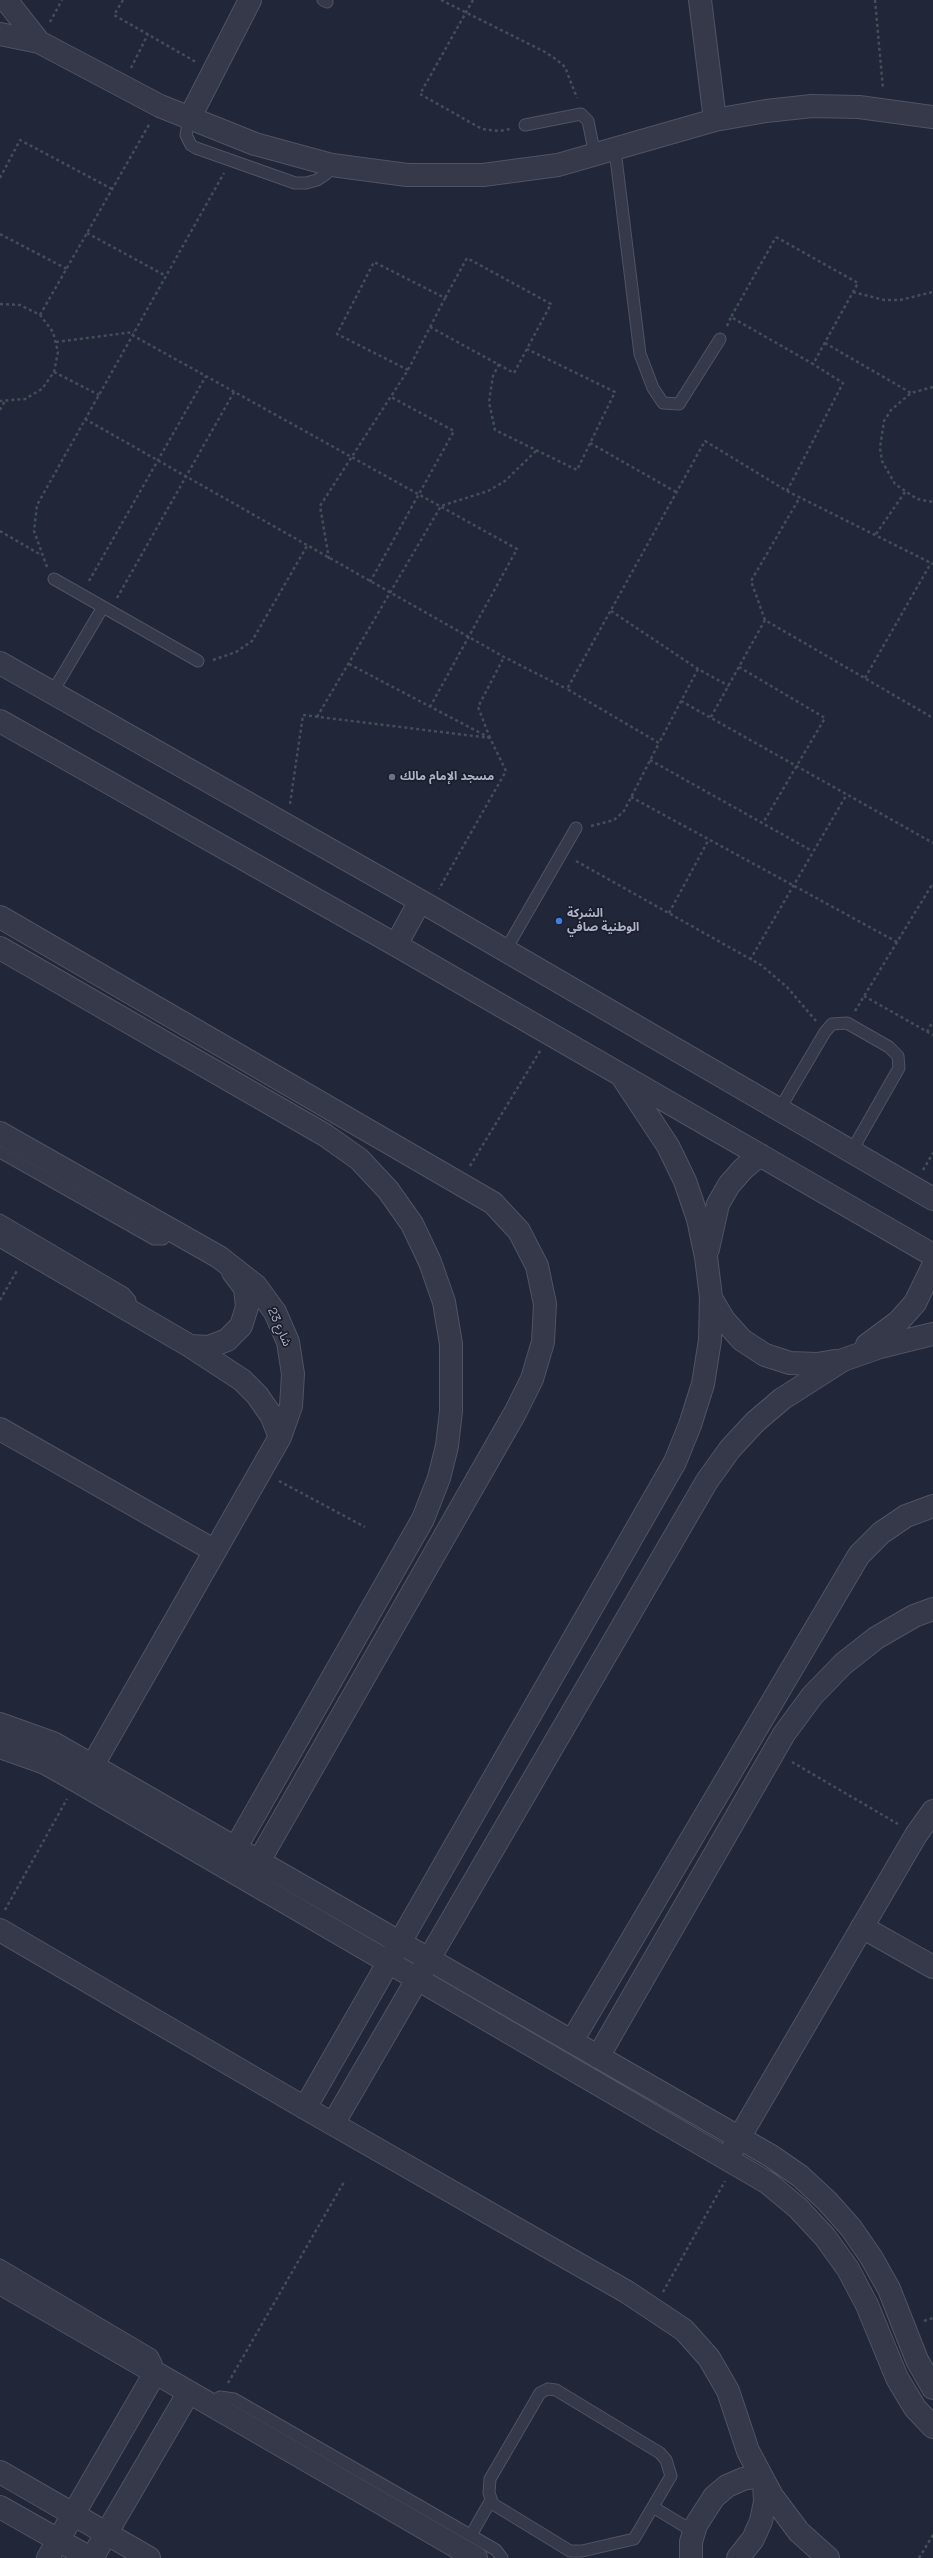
<!DOCTYPE html>
<meta charset="utf-8">
<style>
body{margin:0}
canvas{display:block;background:#212638}
</style>
<canvas width="933" height="2558"></canvas>
<script>
const g = document.querySelector('canvas').getContext('2d');
g.lineJoin = 'round';
function toPath(rows) {
  const path = new Path2D();
  for (const r of rows) {
    path.moveTo(r[0], r[1]);
    for (let i = 2; i < r.length; i += 2) path.lineTo(r[i], r[i + 1]);
  }
  return path;
}
function strokePath(path, color, width, dash) {
  g.strokeStyle = color;
  g.lineWidth = width;
  g.lineCap = dash ? 'butt' : 'round';
  g.setLineDash(dash || []);
  g.stroke(path);
}
function drawText(font, color, halo, rows, align = 'center') {
  g.font = font + ' "Space Grotesk","Noto Sans Arabic",sans-serif';
  g.lineWidth = 3.5;
  g.setLineDash([]);
  g.textBaseline = 'middle';
  g.strokeStyle = halo;
  g.fillStyle = color;
  for (const [text, x, y, turn = 0] of rows) {
    g.save();
    g.translate(x, y);
    g.rotate((+turn || 0) * Math.PI / 180);
    g.textAlign = isNaN(turn) ? turn : align;
    if (halo) g.strokeText(text, 0, 0);
    g.fillText(text, 0, 0);
    g.restore();
  }
}
const lane = toPath([
 [323,0,327,2],
 [189,119,186,135,191,145,196,148,295,183,306,183,317,180,326,174,332,165],
 [525,125,581,114,588,121,595,155],
 [615,150,640,354,653,388,663,403,679,404,720,339],
 [54,579,198,661],
 [52,693,103,607],
 [505,951,576,828],
 [779,1110,825,1032,832,1024,847,1023,889,1047,898,1056,899,1068,851,1152],
 [0,1152,154,1239,163,1239,170,1230],
 [0,1220,124,1293,130,1300,128,1310],
 [0,2265,152,2355,156,2363,155,2373],
 [548,2389,556,2390,660,2453,666,2460,671,2476,634,2539,582,2551,570,2551,493,2504,489,2493,490,2479,540,2393,548,2389],
 [209,2404,220,2397,234,2399,496,2550,502,2558],
 [653,2507,694,2532],
 [471,2535,491,2500]
]);
const street = toPath([
 [6,0,39,42],
 [700,0,715,120],
 [0,34,39,42,160,106,255,144,332,165,407,175,483,175,558,165,715,120,766,111,812,106,859,107,933,117],
 [189,119,250,0],
 [0,663,429,906,933,1199],
 [0,721,396,945,933,1255],
 [0,917,493,1203,519,1231,537,1266,545,1304,543,1342,532,1379,515,1413,259,1861],
 [396,945,420,901],
 [0,948,325,1135,359,1159,388,1190,412,1224,430,1262,444,1302,451,1344,451,1411,447,1446,439,1478,423,1519,236,1847],
 [0,1133,219,1257,256,1286,275,1312,288,1342,293,1374,291,1406,280,1437,86,1777],
 [0,1235,190,1346,242,1380,257,1395,271,1415,280,1437],
 [708,1249,718,1204,729,1185,743,1169,760,1155],
 [711,1298,724,1320,742,1340,765,1355,790,1363,817,1364,835,1361],
 [867,1345,898,1322,915,1303,933,1266],
 [190,1346,209,1347,227,1340,241,1326,247,1307,245,1288,233,1272],
 [0,1429,215,1551],
 [0,1724,53,1743,771,2156,800,2176,827,2201,851,2228,871,2257,889,2289,917,2360,933,2388],
 [0,1747,45,1763,77,1781,768,2183,798,2208,825,2237,848,2269,867,2305,897,2378,915,2408,933,2427],
 [862,1927,933,1967],
 [0,1930,305,2108,627,2292,684,2330,709,2358,728,2391,748,2451,772,2496,799,2532,828,2558],
 [572,2041,859,1555,881,1533,906,1516,933,1506],
 [598,2057,784,1734,812,1696,843,1664,876,1638,914,1616,933,1609],
 [305,2108,675,1462,690,1425,703,1384,710,1340,711,1297,706,1257,698,1219,685,1181,668,1146,621,1075],
 [333,2124,707,1481,730,1449,755,1422,782,1399,843,1360,880,1347,933,1334],
 [732,2150,916,1835,933,1811],
 [0,2283,476,2558],
 [0,2472,149,2558],
 [0,2507,90,2558],
 [48,2558,155,2373],
 [92,2558,189,2392],
 [691,2558,691,2542,696,2525,714,2497,727,2486,743,2479,760,2476],
 [738,2558,753,2539,761,2521,765,2502,764,2483]
]);
strokePath(lane, '#4f5364', 13);
strokePath(street, '#4f5364', 24);
strokePath(toPath([
 [123,0,114,15,196,62],
 [441,0,545,52,557,60,565,67,577,98],
 [473,0,420,94,482,129,499,131,510,129],
 [875,0,883,89],
 [50,22,62,0],
 [131,68,148,34],
 [0,178,20,140,112,189],
 [87,233,166,276],
 [0,234,67,269],
 [776,237,858,283,813,364,731,317,776,237],
 [853,292,884,300,900,300,933,292],
 [0,304,20,305,40,315,53,332,58,352,54,372,42,389,25,399,0,401],
 [40,315,150,123],
 [727,326,731,317],
 [430,327,514,373,551,304,467,258,445,298],
 [132,335,517,549,430,707],
 [56,342,134,332],
 [825,343,911,393],
 [499,364,493,376,489,402,495,430,577,470,615,392,527,349],
 [54,372,99,395],
 [933,387,911,393,891,410,884,421,880,448,882,461,895,484,917,499,933,502],
 [0,410,5,401],
 [85,419,504,657,567,689],
 [590,443,676,492],
 [787,491,843,383,813,364],
 [0,531,41,555],
 [876,534,905,492],
 [329,559,320,506,408,370,445,298,374,262,337,334,408,370],
 [47,567,34,531,37,505,224,173],
 [89,581,206,376],
 [370,582,454,431,391,397],
 [117,598,234,392],
 [611,611,698,669,729,686],
 [765,620,751,581,800,497],
 [213,660,236,652,252,641,307,546],
 [349,664,488,737],
 [739,667,825,718,763,823],
 [698,669,659,743,567,689,705,441,787,491,933,564],
 [865,678,931,563],
 [681,701,933,843],
 [317,717,441,506,488,491,505,481,537,450],
 [711,717,765,620,933,718],
 [490,738,478,707,504,657],
 [650,760,812,851],
 [631,797,897,942],
 [290,804,303,715,490,738,506,771,439,889],
 [591,826,614,820,624,811,659,743],
 [576,861,761,965,787,987,816,1021],
 [669,913,709,839],
 [750,960,847,794],
 [864,996,933,1035],
 [855,1011,933,883],
 [927,1032,933,1021],
 [470,1166,540,1051],
 [923,1170,933,1153],
 [0,1300,18,1269],
 [279,1481,365,1527],
 [792,1762,898,1824],
 [5,1910,67,1799],
 [663,2292,725,2181],
 [924,2321,933,2318],
 [228,2383,344,2182],
 [919,2558,933,2535]
]), '#414f57', 2.5, [3, 3]);
strokePath(lane, '#353949', 11);
strokePath(street, '#353949', 22);
for (const [x, y, r, color] of [
 [392,777,4,"#6b7280"],
 [559,921,4,"#3f7fe0"]
]) {
  const dot = new Path2D();
  dot.arc(x, y, r, 0, 2 * Math.PI);
  g.fillStyle = color;
  g.fill(dot);
  strokePath(dot, '#1a1e2d', 1.5);
}
drawText('bold 12px', '#afb3c5', '#1a1e2d', [
 ["مسجد الإمام مالك",400,777],
 ["الشركة",567,914],
 ["الوطنية صافي",567,928]
], 'left');
drawText('12px', '#afb3c5', '#1a1e2d', [
 ["شارع 23",279,1327,66]
]);
</script>
